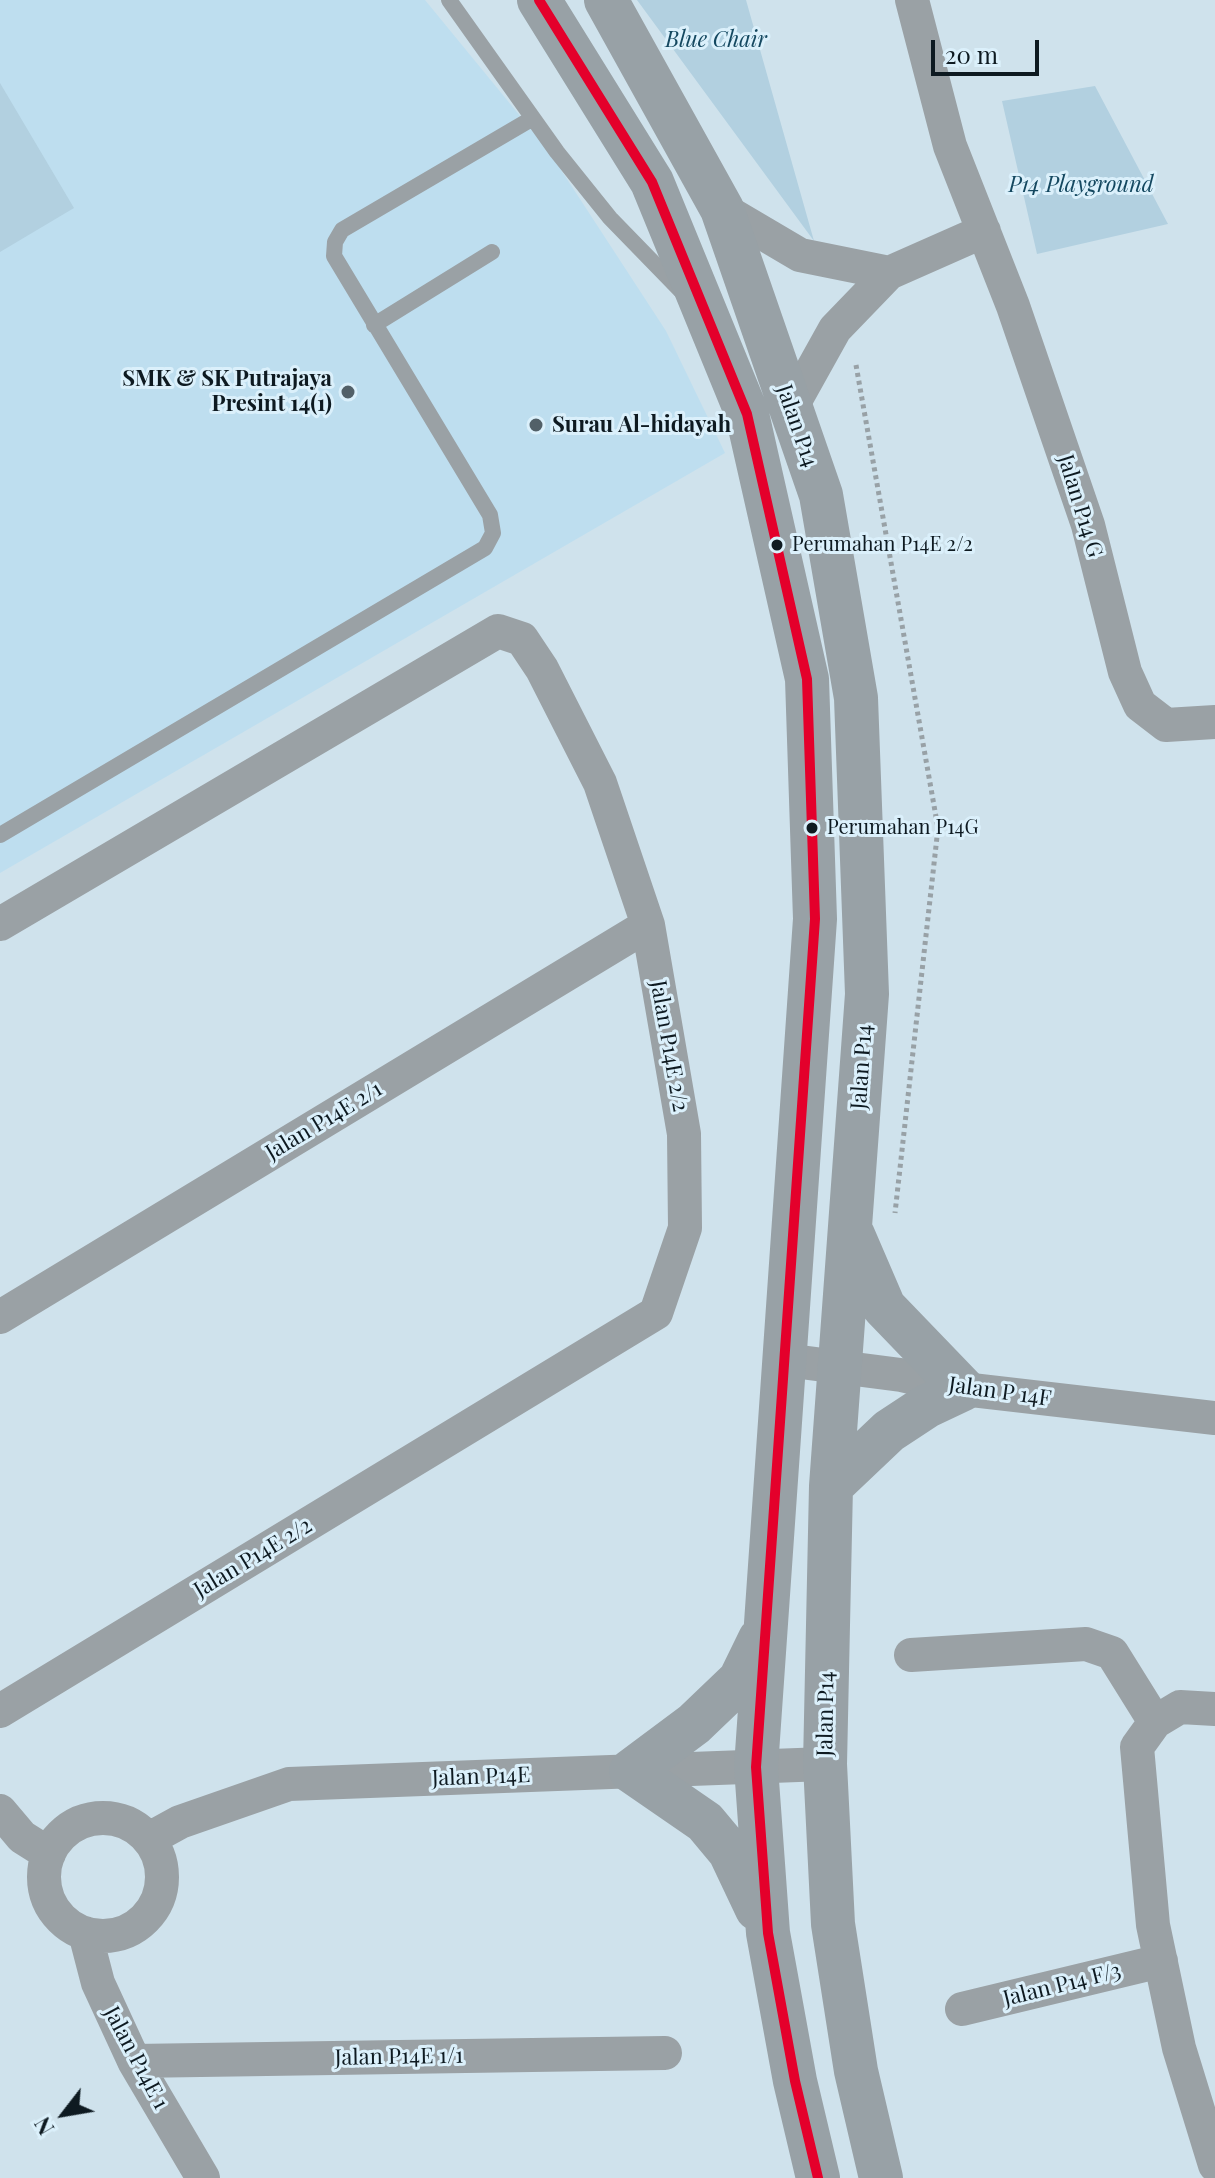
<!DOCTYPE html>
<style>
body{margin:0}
#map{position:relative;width:1215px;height:2178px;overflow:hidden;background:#cfe2ec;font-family:"Playfair Display",serif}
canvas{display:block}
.north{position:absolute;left:24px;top:2074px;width:80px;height:80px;-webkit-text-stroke:6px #dbf0fb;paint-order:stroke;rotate:239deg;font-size:22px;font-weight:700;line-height:32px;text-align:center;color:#0e1a21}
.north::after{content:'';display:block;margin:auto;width:28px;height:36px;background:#0e1a21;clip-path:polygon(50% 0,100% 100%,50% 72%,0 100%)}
.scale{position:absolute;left:931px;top:40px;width:108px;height:36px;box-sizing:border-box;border:4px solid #0e1a21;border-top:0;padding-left:10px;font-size:24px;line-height:28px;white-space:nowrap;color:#0e1a21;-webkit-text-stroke:6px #dbf0fb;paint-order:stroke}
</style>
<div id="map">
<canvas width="1215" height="2178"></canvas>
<div class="north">N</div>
<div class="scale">20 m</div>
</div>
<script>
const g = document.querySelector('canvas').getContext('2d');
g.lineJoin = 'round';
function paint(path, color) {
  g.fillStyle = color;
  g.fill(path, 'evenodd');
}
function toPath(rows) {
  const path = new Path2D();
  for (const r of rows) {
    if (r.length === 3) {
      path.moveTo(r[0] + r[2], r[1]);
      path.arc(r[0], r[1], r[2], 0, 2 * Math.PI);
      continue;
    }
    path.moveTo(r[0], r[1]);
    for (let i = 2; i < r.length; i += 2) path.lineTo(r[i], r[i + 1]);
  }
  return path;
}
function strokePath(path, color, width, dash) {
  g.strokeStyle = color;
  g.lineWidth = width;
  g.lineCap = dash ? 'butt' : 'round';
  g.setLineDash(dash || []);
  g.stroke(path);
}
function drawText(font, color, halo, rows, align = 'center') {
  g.font = font + ' "Playfair Display",serif';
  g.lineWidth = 6;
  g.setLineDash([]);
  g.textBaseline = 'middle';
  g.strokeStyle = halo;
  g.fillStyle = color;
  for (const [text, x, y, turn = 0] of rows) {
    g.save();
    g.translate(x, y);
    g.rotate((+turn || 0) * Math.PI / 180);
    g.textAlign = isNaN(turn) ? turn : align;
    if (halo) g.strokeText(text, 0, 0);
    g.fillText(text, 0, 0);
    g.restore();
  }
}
paint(toPath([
 [0,0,425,0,548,150,666,331,725,453,0,873]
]), '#bedeef');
paint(toPath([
 [637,0,746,0,814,241],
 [0,83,74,208,0,252],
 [1095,86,1168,224,1037,254,1002,101]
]), '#b2d0e0');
strokePath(toPath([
 [856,365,938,828,895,1213]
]), '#98a1a6', 5, [4, 4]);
strokePath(toPath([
 [449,0,557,152,610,218,681,291],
 [374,325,492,252],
 [0,835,485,548,493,533,490,515,334,256,335,242,342,230,533,118]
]), '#9aa1a5', 16);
strokePath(toPath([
 [912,0,950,146,1013,306,1088,525,1125,672,1140,705,1166,725,1215,722],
 [722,209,800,255,889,273],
 [791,408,835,329,889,273,984,231],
 [0,924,498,631,522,639,542,669,600,783,648,925,684,1134,685,1228,656,1313,0,1711],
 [0,1317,648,925],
 [785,1360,901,1375,963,1389,1215,1418],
 [911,1655,1086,1644,1112,1653,1155,1722],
 [1215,1709,1180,1707,1155,1722,1137,1747,1153,1925,1179,2048,1215,2165],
 [0,1811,22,1837,49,1854],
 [103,1877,59],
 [149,1839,180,1822,289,1784,825,1764],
 [85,1933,98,1983,134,2061,203,2178],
 [962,2009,1161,1961],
 [134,2061,665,2053]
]), '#9aa1a5', 34);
strokePath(toPath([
 [539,0,652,182,747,414,807,679,815,919,756,1767,768,1933,795,2081,818,2178],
 [606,0,722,209,821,495,856,698,867,994,831,1486,825,1764,833,1924,856,2071,881,2178],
 [831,1486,889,1431,927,1406,963,1389,884,1307,853,1235],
 [757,1909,730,1852,705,1822,631,1771,694,1724,740,1680,760,1639]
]), '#98a1a6', 44);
strokePath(toPath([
 [539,0,652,182,747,414,807,679,815,919,756,1767,768,1933,795,2081,818,2178]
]), '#e4002b', 10);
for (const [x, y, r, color] of [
 [348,392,8,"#526068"],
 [536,425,8,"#526068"],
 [777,545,7,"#0e1a21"],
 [812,828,7,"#0e1a21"]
]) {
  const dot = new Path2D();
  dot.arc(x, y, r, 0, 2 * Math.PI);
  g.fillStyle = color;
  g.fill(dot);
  strokePath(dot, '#dbf0fb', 3);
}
drawText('20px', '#0e1a21', '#dbf0fb', [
 ["Perumahan P14E 2/2",792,545],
 ["Perumahan P14G",827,828]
], 'left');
drawText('italic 22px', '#144860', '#dbf0fb', [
 ["Blue Chair",716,40],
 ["P14 Playground",1081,185]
]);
drawText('bold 22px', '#0e1a21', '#dbf0fb', [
 ["SMK & SK Putrajaya",332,379],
 ["Presint 14(1)",332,404],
 ["Surau Al-hidayah",552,425,"left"]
], 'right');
drawText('22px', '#0e1a21', '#dbf0fb', [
 ["Jalan P14",797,426,71],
 ["Jalan P14 G",1080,506,73],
 ["Jalan P14E 2/2",669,1046,80],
 ["Jalan P14",862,1067,-86],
 ["Jalan P14E 2/1",324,1121,-31],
 ["Jalan P 14F",1000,1392,8],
 ["Jalan P14E 2/2",253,1558,-31],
 ["Jalan P14",826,1714,-89],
 ["Jalan P14E",481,1777,-2],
 ["Jalan P14 F/3",1062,1985,-14],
 ["Jalan P14E 1/1",399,2057,-1],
 ["Jalan P14E 1",136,2058,62]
]);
</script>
